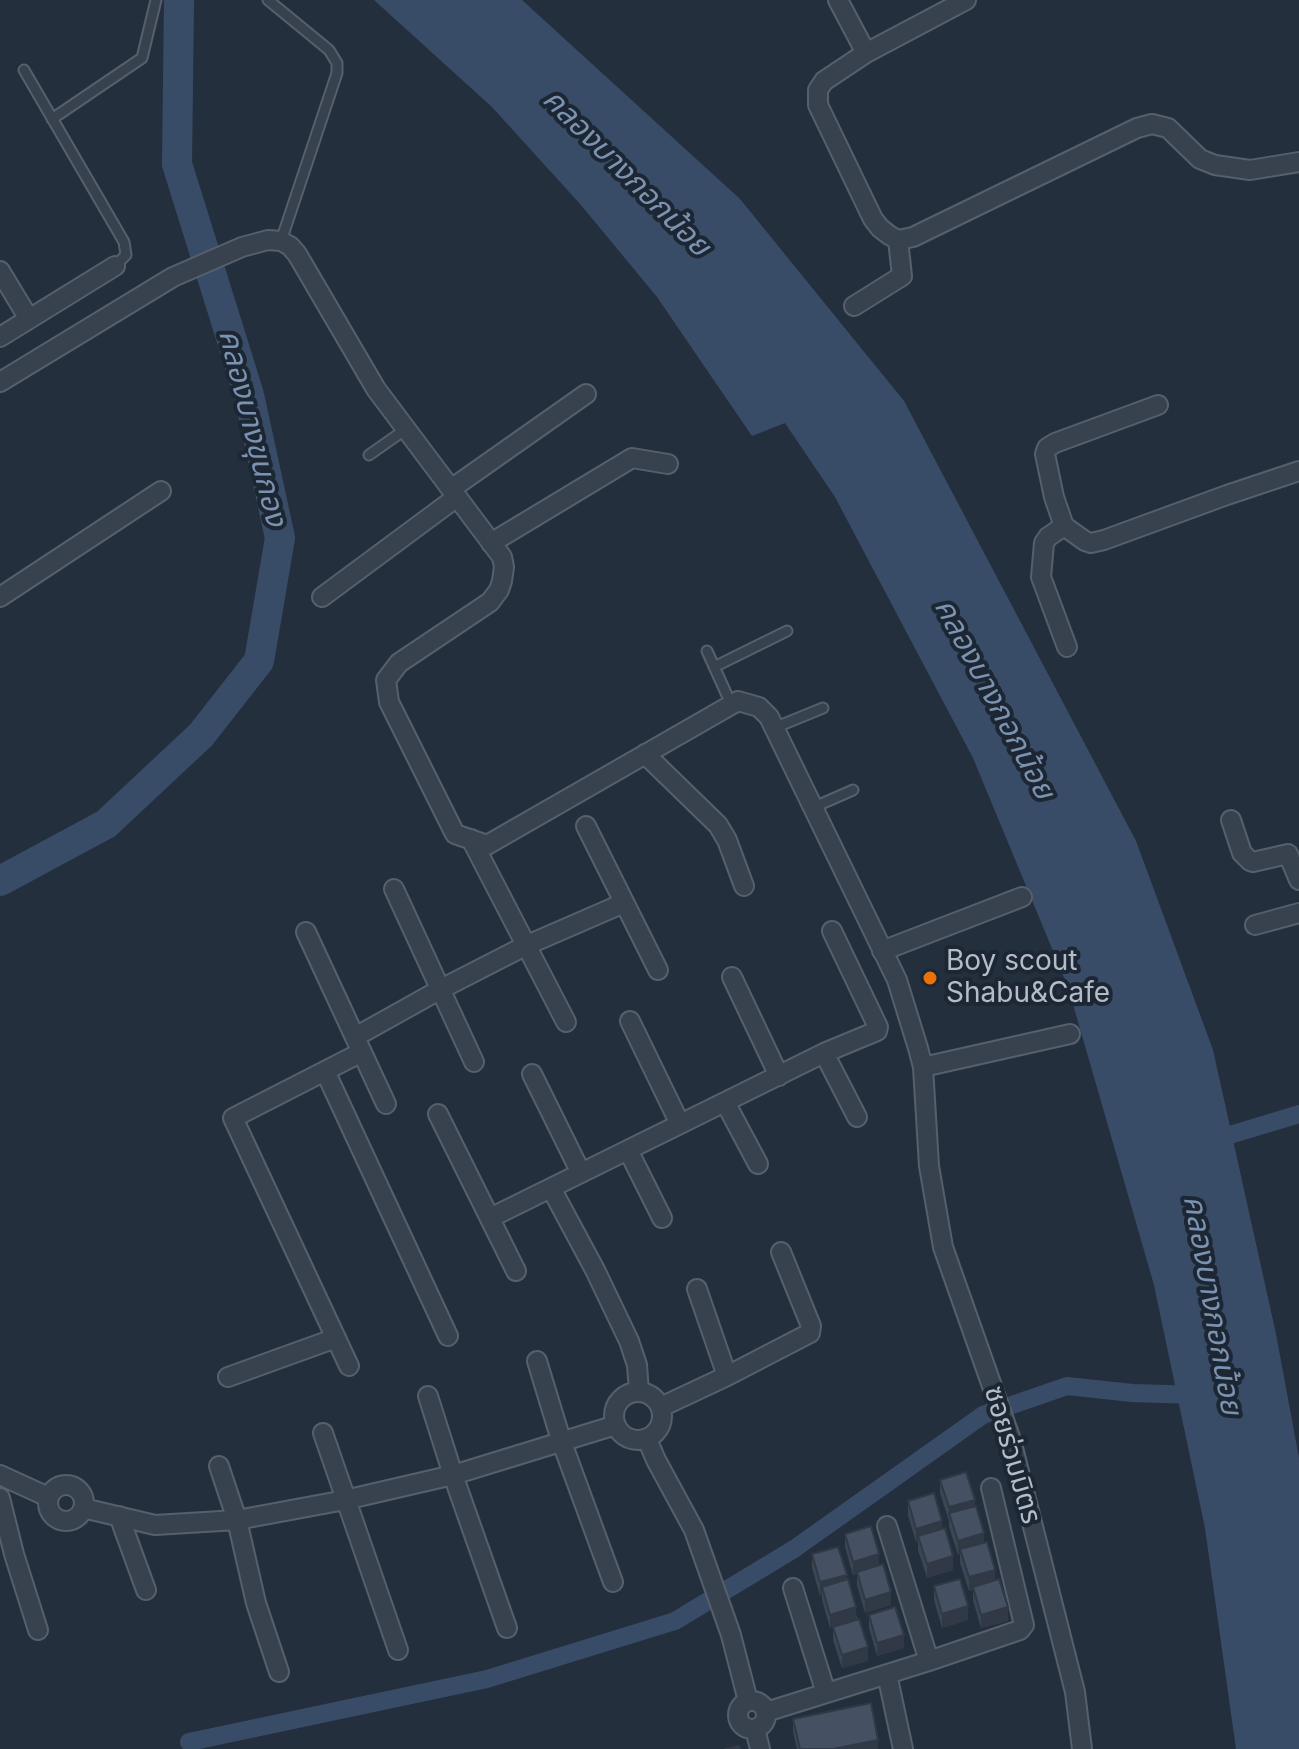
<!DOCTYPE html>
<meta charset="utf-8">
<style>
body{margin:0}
canvas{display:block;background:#242f3e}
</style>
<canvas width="1299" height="1749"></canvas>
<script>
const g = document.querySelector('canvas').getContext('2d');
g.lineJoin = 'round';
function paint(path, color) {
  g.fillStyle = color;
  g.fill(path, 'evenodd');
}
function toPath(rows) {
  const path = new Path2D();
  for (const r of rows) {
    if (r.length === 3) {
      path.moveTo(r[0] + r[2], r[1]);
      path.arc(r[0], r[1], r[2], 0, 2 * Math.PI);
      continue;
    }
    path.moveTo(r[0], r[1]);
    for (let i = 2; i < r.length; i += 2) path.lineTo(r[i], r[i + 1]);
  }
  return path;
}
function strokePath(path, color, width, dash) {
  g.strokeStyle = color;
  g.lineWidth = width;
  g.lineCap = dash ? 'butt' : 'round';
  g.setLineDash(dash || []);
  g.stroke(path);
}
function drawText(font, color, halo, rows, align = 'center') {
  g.font = font + ' Inter,"Noto Sans Thai",sans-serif';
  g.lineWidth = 8;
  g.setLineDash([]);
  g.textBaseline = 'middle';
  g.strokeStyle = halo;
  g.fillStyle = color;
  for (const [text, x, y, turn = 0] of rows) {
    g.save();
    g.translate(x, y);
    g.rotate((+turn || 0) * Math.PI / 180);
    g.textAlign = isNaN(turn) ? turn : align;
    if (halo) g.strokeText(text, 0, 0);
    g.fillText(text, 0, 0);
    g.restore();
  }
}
paint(toPath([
 [374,0,522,0,740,199,904,401,1136,841,1213,1050,1276,1334,1299,1458,1299,1749,1236,1749,1205,1528,1154,1285,1068,987,973,758,835,497,785,423,752,436,657,297,581,205,492,107]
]), '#394c67');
strokePath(toPath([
 [1210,1141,1299,1114],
 [189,1742,487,1679,675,1621,794,1549,983,1415,1067,1386,1132,1393,1198,1395]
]), '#394c67', 18);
strokePath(toPath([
 [0,881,106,824,201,735,259,661,280,538,249,395,177,164,179,0]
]), '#394c67', 30);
const service = toPath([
 [268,0,329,50,337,63,337,73,281,241],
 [24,70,124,242,126,255,115,266],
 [52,119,142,58,156,0],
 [369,455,406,429],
 [707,651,731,704],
 [714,667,787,631],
 [774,728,823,708],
 [812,808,853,790]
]);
const minor = toPath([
 [838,0,866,53],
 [966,0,866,53,824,81,818,90,818,105,873,219,880,228,889,235,898,240,913,237,1137,128,1152,124,1168,128,1200,159,1215,165,1250,170,1299,162],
 [0,271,29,319],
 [854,306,902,276,898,240],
 [0,337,115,266],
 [0,382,173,277,242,247,268,240,281,241,290,246,297,254,376,389,502,557,504,567,502,581,499,590,490,602,399,663,386,680,389,702,455,834,487,845,738,701,759,707,769,717,897,980,918,1048,923,1067,929,1166,943,1247,1011,1440,1075,1692,1082,1749],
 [1158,405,1055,443,1047,448,1045,454,1054,497,1064,526,1085,541,1091,543,1104,540,1227,495,1299,471],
 [451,489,586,394],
 [1064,526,1048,537,1044,543,1041,577,1067,647],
 [491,543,632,458,668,464],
 [0,597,161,491],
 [322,597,457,497],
 [645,754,718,825,727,840,744,886],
 [1231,820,1242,853,1250,861,1253,862,1288,854,1299,880],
 [586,826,658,970],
 [471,839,566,1022],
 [394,889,474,1062],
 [1255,925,1299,913],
 [306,932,386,1104],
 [882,951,1022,897],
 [732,977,779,1076],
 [630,1021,680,1124],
 [355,1037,441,989,525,946,624,903],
 [824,1053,857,1117],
 [923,1067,1070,1034],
 [325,1071,448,1336],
 [532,1074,581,1173],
 [725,1102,758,1164],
 [438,1114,516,1271],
 [628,1150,662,1218],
 [551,1188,595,1270,629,1341,637,1365,639,1392],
 [490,1218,824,1053,877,1031,878,1027,832,931],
 [697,1289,727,1376],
 [537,1361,561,1440,613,1582],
 [349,1366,233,1118,362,1052],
 [228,1377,336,1338],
 [638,1416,24],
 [428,1396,453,1475,507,1628],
 [661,1407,727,1376,810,1333,811,1326,781,1252],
 [323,1433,398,1650],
 [647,1439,656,1460,694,1530,731,1635,748,1701],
 [219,1466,237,1520,256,1603,279,1672],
 [0,1475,48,1497],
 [66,1503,18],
 [0,1498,14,1554,38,1630],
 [83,1508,155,1525,237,1520,345,1500,453,1475,616,1425],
 [119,1516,146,1590],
 [887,1526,929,1661],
 [793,1588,826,1693],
 [887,1674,903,1749],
 [752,1715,14],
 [766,1712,929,1661,1020,1630,1024,1625,991,1488],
 [755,1729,760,1749]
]);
strokePath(service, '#565f6c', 13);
strokePath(minor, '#565f6c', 22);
strokePath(service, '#38414e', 9);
strokePath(minor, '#38414e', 18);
paint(toPath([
 [940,1480,975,1506,984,1542,1008,1621,981,1628,973,1600,973,1590,969,1591,960,1563,960,1554,958,1555,949,1527,949,1521,940,1493],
 [908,1501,942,1529,953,1570,927,1578,918,1550,918,1542,916,1542,908,1515],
 [845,1534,879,1565,891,1605,865,1613,857,1585,857,1574,853,1575,845,1547],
 [812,1554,847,1579,868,1661,842,1668,833,1640,833,1627,830,1628,822,1600,822,1595,820,1596,812,1568],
 [934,1586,968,1620,942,1628,934,1600],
 [869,1615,904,1648,877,1656,869,1628],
 [793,1719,878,1749,797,1749,793,1732]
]), '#3b4654');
paint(toPath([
 [975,1500,975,1513,949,1513,949,1521,949,1507],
 [942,1521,942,1535,918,1536,918,1542,916,1542,916,1529],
 [984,1533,984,1547,960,1549,960,1554,958,1555,958,1541],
 [879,1554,879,1567,853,1575,853,1562],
 [953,1556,953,1570,927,1578,927,1564],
 [995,1570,995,1583,969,1591,969,1577],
 [847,1575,847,1588,822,1587,822,1595,820,1596,820,1582],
 [891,1592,891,1605,865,1613,865,1600],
 [968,1606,968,1620,942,1628,942,1614],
 [856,1607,856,1620,830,1628,830,1615],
 [1008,1607,1008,1621,981,1628,981,1615],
 [904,1635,904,1648,877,1656,877,1643],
 [868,1647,868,1661,842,1668,842,1655],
 [878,1740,878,1749,833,1749]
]), '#303945');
const building = toPath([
 [966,1472,975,1500,949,1507,940,1480,966,1472],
 [934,1493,942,1521,916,1529,908,1501,934,1493],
 [976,1506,984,1533,958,1541,949,1513,976,1506],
 [871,1526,879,1554,853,1562,845,1534,871,1526],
 [945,1528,953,1556,927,1564,918,1536,945,1528],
 [987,1542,995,1570,969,1577,960,1549,987,1542],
 [838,1547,847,1575,820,1582,812,1554,838,1547],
 [883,1564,891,1592,865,1600,857,1572,883,1564],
 [848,1579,856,1607,830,1615,822,1587,848,1579],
 [960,1579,968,1606,942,1614,934,1586,960,1579],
 [999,1579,1008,1607,981,1615,973,1587,999,1579],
 [895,1607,904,1635,877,1643,869,1615,895,1607],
 [859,1619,868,1647,842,1655,833,1627,859,1619],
 [871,1703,878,1740,833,1749,800,1749,793,1719,871,1703],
 [739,1746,740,1749,725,1749,739,1746]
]);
paint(building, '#455162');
strokePath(building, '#303945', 2);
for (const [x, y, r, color] of [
 [930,978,8,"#e8710a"]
]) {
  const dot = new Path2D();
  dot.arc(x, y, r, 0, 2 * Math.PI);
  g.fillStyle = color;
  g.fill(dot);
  strokePath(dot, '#1d2633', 3);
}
drawText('28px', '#b4bcc9', '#1d2633', [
 ["Boy scout",946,962],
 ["Shabu&Cafe",946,994]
], 'left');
drawText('28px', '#b4bcc9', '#1d2633', [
 ["ซอยร่วมมิตร",1012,1455,74]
]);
drawText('italic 30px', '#7c92b1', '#1d2633', [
 ["คลองบางกอกน้อย",626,173,45],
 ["คลองบางขุนกอง",252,428,76],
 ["คลองบางกอกน้อย",994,699,62],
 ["คลองบางกอกน้อย",1212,1305,80]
]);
</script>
